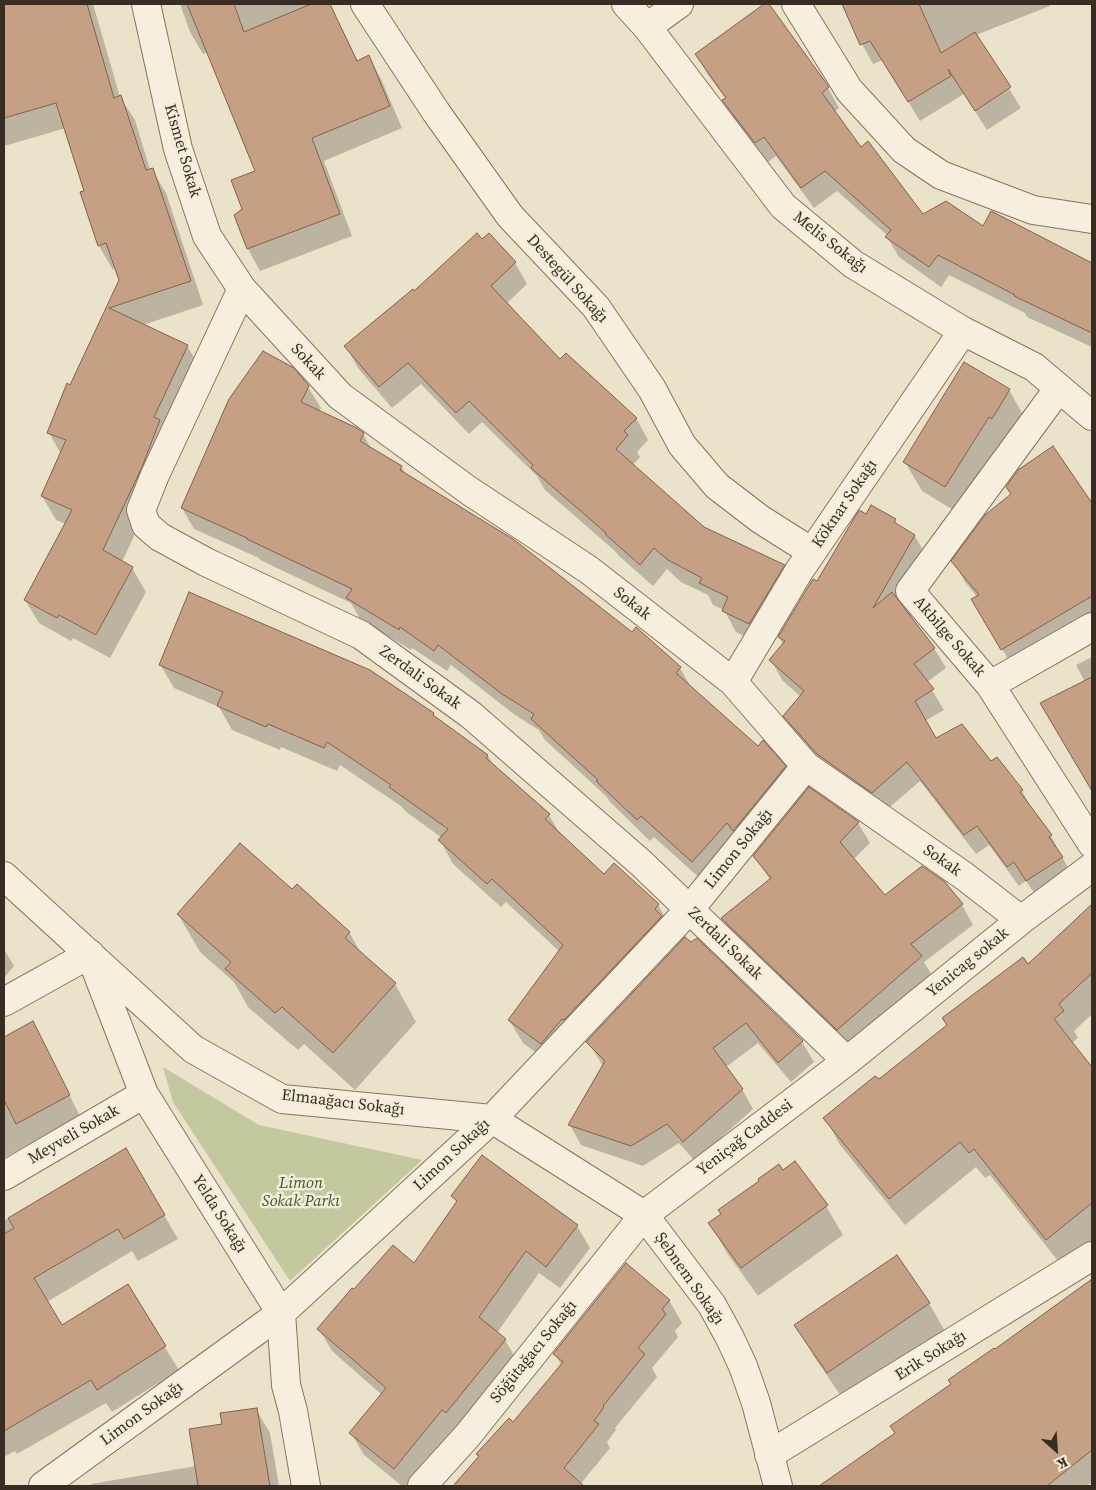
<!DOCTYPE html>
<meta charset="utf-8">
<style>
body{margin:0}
#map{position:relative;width:1096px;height:1490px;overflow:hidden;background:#ebe2ca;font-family:"Source Serif 4",serif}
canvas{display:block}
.frame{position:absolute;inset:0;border:5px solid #382d22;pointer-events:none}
.north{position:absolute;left:1031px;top:1425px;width:50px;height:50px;-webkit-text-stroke:4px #f3ecd9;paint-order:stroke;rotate:154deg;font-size:14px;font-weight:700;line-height:20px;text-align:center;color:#382d22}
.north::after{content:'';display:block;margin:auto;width:18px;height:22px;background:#382d22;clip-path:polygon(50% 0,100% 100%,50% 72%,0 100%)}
</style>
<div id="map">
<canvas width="1096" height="1490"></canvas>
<div class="frame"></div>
<div class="north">K</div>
</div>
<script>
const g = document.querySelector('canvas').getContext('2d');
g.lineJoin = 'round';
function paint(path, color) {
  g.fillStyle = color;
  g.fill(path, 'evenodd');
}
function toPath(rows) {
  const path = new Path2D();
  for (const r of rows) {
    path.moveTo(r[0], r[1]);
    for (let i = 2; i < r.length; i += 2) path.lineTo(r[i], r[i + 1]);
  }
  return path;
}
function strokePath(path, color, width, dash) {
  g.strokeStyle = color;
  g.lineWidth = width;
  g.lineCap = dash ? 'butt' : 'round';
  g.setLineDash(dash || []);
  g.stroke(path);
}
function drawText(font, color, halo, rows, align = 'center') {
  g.font = font + ' "Source Serif 4",serif';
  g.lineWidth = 5;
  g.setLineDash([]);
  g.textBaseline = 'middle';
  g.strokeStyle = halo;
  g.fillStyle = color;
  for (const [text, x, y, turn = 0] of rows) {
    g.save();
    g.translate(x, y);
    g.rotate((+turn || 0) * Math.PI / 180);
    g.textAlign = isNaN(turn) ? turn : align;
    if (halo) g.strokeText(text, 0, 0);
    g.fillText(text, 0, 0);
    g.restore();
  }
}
paint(toPath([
 [163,1067,259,1125,422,1160,290,1281,173,1102]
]), '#c3c89f');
paint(toPath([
 [4,4,93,4,120,97,135,120,150,170,152,170,166,193,203,305,143,325,187,346,201,369,155,491,122,562,132,568,146,592,110,658,73,638,71,641,39,623,25,600,66,524,56,520,42,496,61,454,49,433,120,280,116,268,113,270,99,246,81,193,86,192,66,128,4,146],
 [180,4,329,4,358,61,369,57,381,79,402,128,324,161,352,236,260,271,248,249,235,215,244,209,257,172,208,52,203,54,190,32],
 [767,4,828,88,839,108,834,112,861,148,922,216,984,228,992,213,1092,264,1092,347,1027,317,1025,313,949,275,941,287,899,257,887,237,888,236,837,191,814,208,776,156,767,163,736,121,724,101,726,99,708,75,696,54],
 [843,4,1049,4,1050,6,976,35,1021,108,987,130,964,94,920,121,883,60,873,64,862,44],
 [482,241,515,263,527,284,506,304,560,361,636,418,648,440,637,452,640,457,633,465,703,528,784,566,796,587,762,645,736,632,724,610,713,605,708,595,681,582,667,569,653,586,619,556,616,552,545,490,537,476,482,422,469,434,421,384,392,408,358,368,346,346],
 [308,387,321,408,319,411,363,434,372,450,402,467,406,475,633,633,636,629,680,668,692,689,758,748,785,767,797,788,704,882,654,837,650,841,610,802,607,797,545,740,539,730,515,715,451,665,447,671,412,648,411,650,360,619,351,603,260,560,259,558,194,529,182,508],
 [1009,390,1026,420,963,516,922,491,905,462],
 [1052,448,1092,505,1092,623,1014,669,973,600,977,597,965,582,953,561],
 [866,516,895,520,898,526,915,536,926,556,898,603,934,648,946,668,927,682,944,710,925,721,935,740,991,763,997,759,1022,791,1033,811,1051,836,1073,877,1039,900,1026,881,1019,886,989,845,976,854,920,781,884,812,829,774,796,736,785,716,801,697,782,680,771,660,783,645,779,637],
 [1092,657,1092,791,1042,703,1085,682,1076,665],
 [160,664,433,714,435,718,488,756,494,766,549,815,561,836,604,876,614,865,658,905,672,929,555,1067,523,1043,509,1020,560,952,506,902,501,907,453,864,440,840,442,838,405,811,401,806,340,765,337,771,281,747,280,750,232,730,219,707,174,688],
 [809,789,858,823,870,843,853,860,884,897,962,905,973,925,924,962,933,977,850,1049,734,938,723,919,770,880,755,856],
 [292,891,349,932,362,955,395,984,416,1022,355,1090,304,1044,298,1050,248,1007,234,982,200,952,178,914],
 [1092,906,1092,1014,1074,1031,1078,1038,1072,1043,1092,1069,1092,1242,1062,1266,990,1175,985,1178,976,1167,905,1225,840,1145,825,1118,878,1081,1028,966],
 [697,940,802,1042,814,1062,791,1082,758,1043,726,1067,742,1089,753,1109,695,1161,679,1143,643,1166,581,1145,570,1125,603,1066,588,1042],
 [4,949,14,966,4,978],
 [33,1023,80,1116,4,1158,4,1039],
 [126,1150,178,1239,138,1261,132,1251,47,1302,62,1327,127,1286,179,1370,112,1412,106,1403,17,1454,15,1451,4,1457,4,1221],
 [783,1172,826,1206,843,1235,758,1296,727,1253,710,1223],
 [453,1196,577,1226,590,1248,560,1288,539,1273,497,1333,505,1340,518,1362,411,1486,402,1486,364,1455,351,1433,382,1395,332,1351,319,1329,414,1265,457,1203],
 [1092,1280,1092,1482,1087,1486,833,1486,830,1480,896,1434,952,1384,994,1351],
 [669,1300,682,1323,675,1331,678,1337,652,1368,657,1377,615,1428,616,1430,607,1442,610,1448,579,1486,454,1486,480,1457,513,1424,561,1365,555,1354],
 [929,1303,946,1333,845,1402,813,1355,796,1326],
 [256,1409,270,1433,279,1486,92,1486,91,1484,196,1466,223,1425]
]), '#0003');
const building = toPath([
 [4,4,87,4,114,98,121,95,146,170,153,168,191,281,109,308,188,345,154,417,160,420,142,467,103,550,133,567,96,635,59,615,57,618,24,600,72,510,41,496,66,440,47,433,67,383,70,385,119,280,106,243,98,246,80,192,84,191,56,103,4,118,4,4],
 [187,4,234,4,244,32,311,4,330,4,357,61,369,55,390,106,312,138,340,214,247,249,234,215,242,209,231,180,255,171,187,4],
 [764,4,769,4,829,87,822,93,861,147,868,141,923,214,946,201,983,226,991,211,1092,263,1092,333,1014,296,1015,295,938,255,929,267,885,237,891,230,825,171,801,188,764,137,755,143,722,100,726,98,695,54,764,4],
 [842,4,919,4,941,53,975,32,1011,87,975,111,948,69,951,76,908,102,870,41,860,45,842,4],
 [477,233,482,239,489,233,516,262,491,286,560,359,566,353,637,418,624,431,628,435,616,449,704,527,785,565,749,624,722,611,728,597,699,583,702,578,668,560,654,548,640,565,605,534,606,533,531,468,533,465,469,401,456,413,408,363,379,387,344,346,413,289,414,291,477,233],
 [263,351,294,368,309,386,301,402,357,428,364,433,360,441,402,466,400,470,513,539,632,632,636,627,681,667,676,673,758,746,763,740,786,766,733,831,727,823,692,862,641,816,637,820,596,781,598,780,531,719,534,714,502,694,438,645,434,651,400,627,399,630,346,598,352,589,247,539,247,538,181,508,229,399,263,351],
 [964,362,1010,389,992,419,989,417,945,487,903,462,964,362],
 [1053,446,1092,503,1092,596,1001,650,971,599,979,595,951,561,985,515,1011,494,1006,487,1018,470,1053,446],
 [871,505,896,519,894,522,915,535,873,608,892,592,935,648,914,664,934,689,915,701,936,738,962,724,991,761,997,757,1023,790,1020,792,1052,835,1049,837,1063,857,1026,881,1014,862,1007,867,977,826,964,835,907,762,872,793,817,754,783,716,804,691,769,660,785,641,778,637,813,579,817,581,859,510,866,514,871,505],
 [189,592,370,670,434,713,433,715,488,755,486,758,550,814,545,819,604,874,614,863,659,904,655,909,662,916,564,1020,562,1019,541,1044,508,1020,563,945,492,879,487,884,438,840,448,829,389,787,391,785,327,742,324,748,268,724,266,727,217,706,223,692,159,665,189,592],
 [1092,677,1092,791,1040,703,1092,677],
 [809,787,859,822,840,842,885,895,922,866,945,882,963,904,911,944,922,956,837,1030,721,918,771,878,753,856,809,787],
 [240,843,292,889,297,884,350,932,345,938,396,983,333,1053,282,1007,275,1013,225,969,231,962,177,914,240,843],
 [1092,904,1092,973,1059,1004,1064,1011,1054,1019,1092,1067,1092,1203,1046,1240,974,1149,969,1153,960,1142,889,1199,823,1118,875,1076,879,1079,947,1025,942,1018,1023,957,1028,964,1092,904],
 [685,937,691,942,697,938,803,1041,778,1063,746,1023,713,1048,743,1089,683,1142,667,1124,631,1146,568,1125,605,1061,586,1042,685,937],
 [33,1021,70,1095,16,1124,4,1100,4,1037,33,1021],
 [126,1148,165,1215,124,1239,118,1229,34,1278,62,1325,128,1284,166,1346,97,1390,91,1380,4,1431,4,1234,14,1228,8,1218,126,1148],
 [482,1155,578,1225,546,1267,526,1251,479,1317,506,1339,446,1413,442,1410,394,1469,349,1433,386,1388,317,1329,352,1288,354,1289,393,1245,414,1263,457,1201,451,1196,482,1155],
 [795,1161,828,1205,741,1268,708,1223,721,1214,718,1210,759,1181,758,1179,779,1164,783,1170,795,1161],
 [897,1255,930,1303,827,1373,794,1325,897,1255],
 [626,1263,670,1300,662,1309,666,1314,638,1348,645,1354,603,1406,604,1407,594,1421,599,1424,564,1468,584,1486,453,1486,479,1456,476,1454,509,1418,513,1422,563,1362,553,1354,626,1263],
 [1092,1279,1092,1450,1047,1486,819,1486,895,1433,890,1426,951,1384,948,1380,994,1348,995,1349,1092,1279],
 [257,1408,270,1486,198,1486,189,1429,222,1424,220,1413,257,1408]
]);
paint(building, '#c5a084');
strokePath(building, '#836048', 1);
const minor = toPath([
 [146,4,178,149,207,236,242,289,340,396,468,490,589,570,733,682,806,766,964,876,1021,920],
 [365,4,436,112,510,216,596,307,652,389,682,445,717,486,760,519,812,552],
 [626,4,647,27,783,206,853,264,963,331,1034,367,1092,416],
 [796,4,849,90,904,150,941,175,1033,210,1092,219],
 [647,27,679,4],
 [242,289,155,475,141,510,146,525,160,537,206,562,361,635,471,715,641,863,847,1061],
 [1059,388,910,591,990,685,1092,844],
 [733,682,799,571,963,331],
 [990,685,1092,627],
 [4,876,193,1049,282,1099,492,1119,644,1215,712,1305,730,1338,743,1366,756,1403,778,1486],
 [4,1002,90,954,144,1094,281,1313,286,1385,293,1411,306,1486],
 [4,1176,144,1094],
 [769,1455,1092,1256],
 [43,1486,281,1313,492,1119,689,910,806,766],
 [422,1486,468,1435,644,1215,847,1061,1021,920,1092,867]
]);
strokePath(minor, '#867560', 30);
strokePath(minor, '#f6efdd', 28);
drawText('16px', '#382d22', '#f3ecd9', [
 ["Kismet Sokak",182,151,74],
 ["Melis Sokağı",830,243,38],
 ["Destegül Sokağı",567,279,48],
 ["Sokak",308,362,47],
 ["Köknar Sokağı",845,504,-56],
 ["Sokak",632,604,38],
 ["Akbilge Sokak",949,637,49],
 ["Zerdali Sokak",420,678,36],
 ["Limon Sokağı",739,849,-51],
 ["Sokak",942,861,35],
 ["Zerdali Sokak",725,944,44],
 ["Yenicag sokak",968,963,-39],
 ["Elmaağacı Sokağı",343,1103,7],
 ["Meyveli Sokak",74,1135,-30],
 ["Yeniçağ Caddesi",745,1138,-37],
 ["Limon Sokağı",452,1155,-43],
 ["Yelda Sokağı",219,1214,58],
 ["Şebnem Sokağı",689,1279,55],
 ["Söğütağacı Sokağı",534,1352,-51],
 ["Erik Sokağı",931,1356,-32],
 ["Limon Sokağı",142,1414,-36]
]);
drawText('italic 16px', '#48522b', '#f3ecd9', [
 ["Limon",301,1184],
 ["Sokak Parkı",301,1202]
]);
</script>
